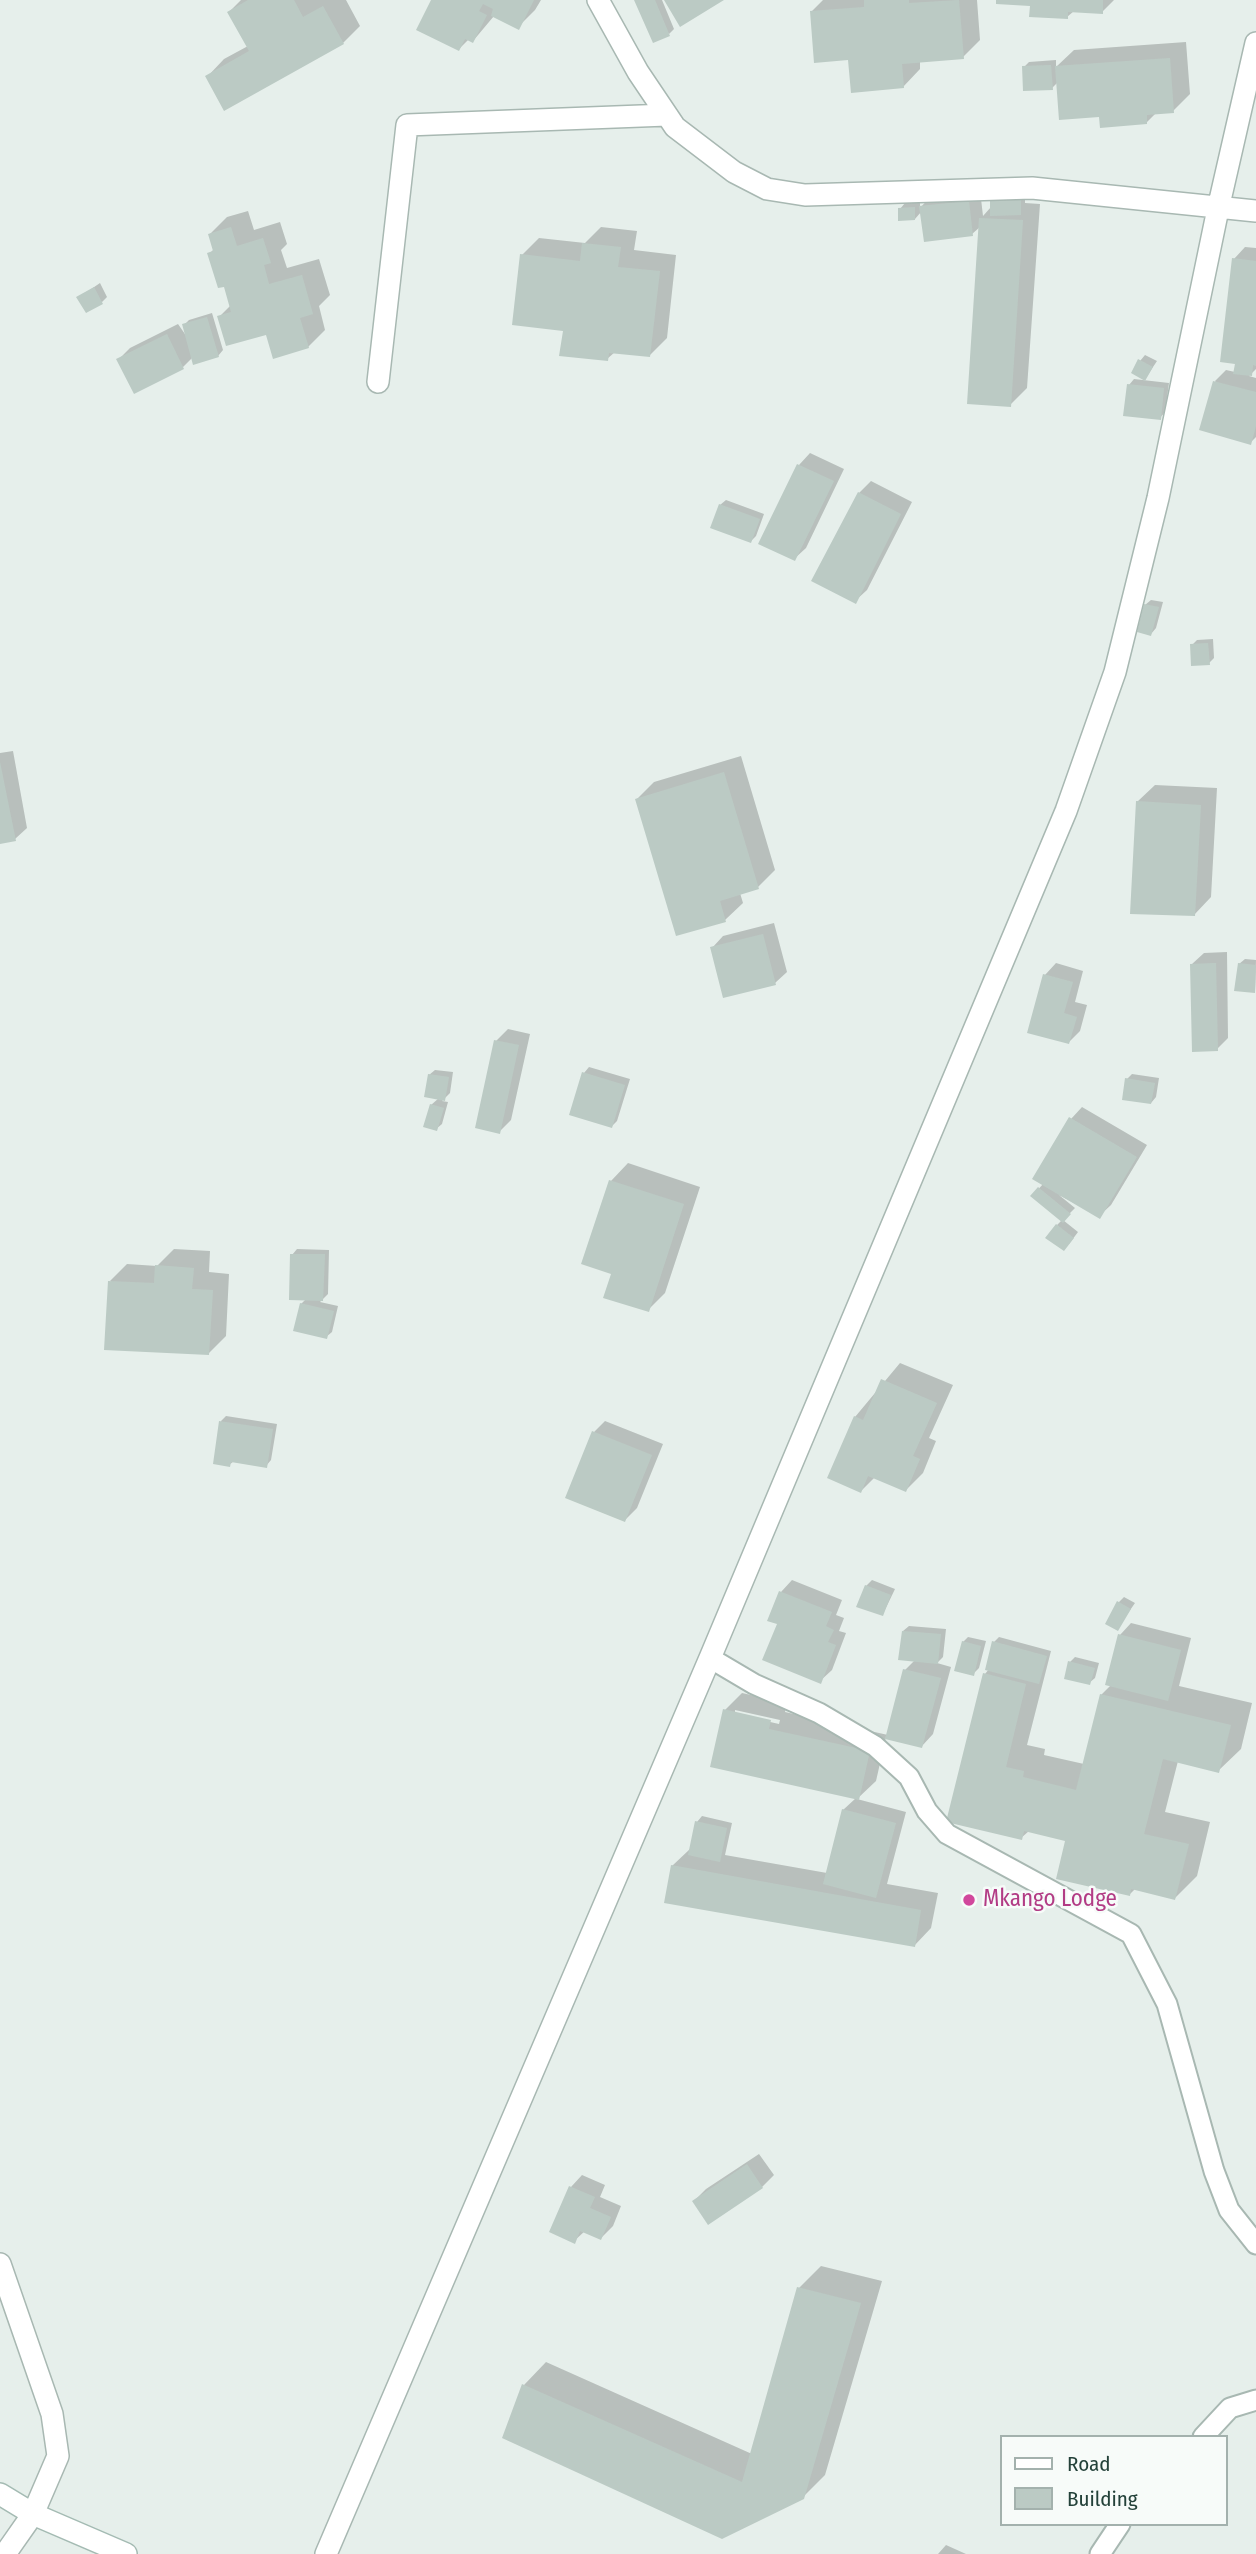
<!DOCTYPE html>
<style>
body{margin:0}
#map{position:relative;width:1256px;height:2554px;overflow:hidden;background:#e6efeb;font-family:"Fira Sans Condensed",sans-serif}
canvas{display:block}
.legend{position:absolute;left:1000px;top:2435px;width:228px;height:91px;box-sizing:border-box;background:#f7fbf9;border:2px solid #a3b1ad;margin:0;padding:9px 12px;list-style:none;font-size:21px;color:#24423a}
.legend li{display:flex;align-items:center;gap:14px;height:35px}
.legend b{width:35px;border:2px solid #a3b1ad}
</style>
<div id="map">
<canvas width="1256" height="2554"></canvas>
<ul class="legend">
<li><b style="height:9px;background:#fff"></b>Road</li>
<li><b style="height:19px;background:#bbcac4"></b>Building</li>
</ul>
</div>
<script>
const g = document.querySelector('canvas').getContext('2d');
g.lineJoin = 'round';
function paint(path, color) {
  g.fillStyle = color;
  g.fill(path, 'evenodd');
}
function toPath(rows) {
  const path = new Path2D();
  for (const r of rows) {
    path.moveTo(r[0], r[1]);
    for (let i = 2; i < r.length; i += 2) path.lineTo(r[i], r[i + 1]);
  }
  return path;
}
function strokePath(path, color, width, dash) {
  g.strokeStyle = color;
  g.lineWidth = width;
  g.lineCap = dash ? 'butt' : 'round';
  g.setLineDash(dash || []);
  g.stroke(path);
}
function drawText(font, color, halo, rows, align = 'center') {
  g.font = font + ' "Fira Sans Condensed",sans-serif';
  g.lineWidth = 5;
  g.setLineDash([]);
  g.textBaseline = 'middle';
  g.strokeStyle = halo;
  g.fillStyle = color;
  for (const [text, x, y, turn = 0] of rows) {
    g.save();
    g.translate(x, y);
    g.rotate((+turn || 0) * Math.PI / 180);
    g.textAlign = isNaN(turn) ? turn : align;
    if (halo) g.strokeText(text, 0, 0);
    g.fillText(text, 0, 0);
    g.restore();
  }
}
paint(toPath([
 [241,0,346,0,360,26,343,43,207,77,224,59,248,46,229,12],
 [433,0,541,0,535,10,518,27,494,16,473,41,469,39,459,49],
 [636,0,662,0,674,29,669,34],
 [823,0,977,0,980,40,963,57,920,61,920,69,903,87,849,58,811,12],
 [998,0,1114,0,1102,12,1074,11,1067,17,1032,4],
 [1186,42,1190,94,1173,111,1156,113,1147,122,1101,115,1058,82,1052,88,1024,67,1029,62,1056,60,1056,67,1074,50],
 [980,190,983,216,991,207,1025,191,1025,203,1040,204,1027,388,1010,405,980,227,972,234,921,212,915,219,900,209,905,203,920,203,920,208,932,195],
 [248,211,254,230,280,222,287,244,281,250,287,268,319,259,330,295,319,306,325,330,308,347,219,317,231,305,225,285,209,254,214,249,210,234,227,217],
 [601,227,637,231,634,250,676,255,667,338,650,355,615,352,607,359,522,255,539,238,585,243],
 [1245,247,1256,248,1256,369,1249,376,1256,378,1256,437,1250,443,1215,381,1226,370,1235,372,1234,259],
 [100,283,107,297,102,302,78,298],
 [212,313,223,350,218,356,193,357,183,367,118,360,130,348,178,324,187,337,184,325,189,320],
 [1145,355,1157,361,1145,379,1140,361],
 [1134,379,1169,383,1165,412,1160,418,1129,385],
 [810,453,844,469,806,548,794,559,799,465],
 [871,481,912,502,867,590,855,601,814,580,859,493],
 [726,500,764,514,756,536,751,541,720,505],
 [1151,600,1163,602,1156,628,1151,634,1145,605],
 [1213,639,1214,658,1209,663,1192,645,1197,640],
 [13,751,27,828,15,839,0,842,0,753],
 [741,756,775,870,758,887,740,893,743,903,725,920,677,934,637,799,654,782],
 [1155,785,1217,788,1211,897,1194,915,1137,802],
 [774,923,787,972,775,983,712,948,723,936],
 [1227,952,1228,1038,1217,1049,1192,964,1204,953],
 [1245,959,1256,960,1255,992,1239,964],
 [1056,963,1083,971,1075,1002,1087,1005,1080,1031,1069,1042,1045,975],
 [508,1029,530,1034,511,1120,499,1132,496,1041],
 [589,1067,630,1079,617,1121,612,1126,584,1073],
 [435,1070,453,1072,450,1093,442,1101,448,1102,442,1124,436,1129,431,1105,439,1098,429,1075],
 [1132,1074,1159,1078,1156,1097,1151,1103,1127,1079],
 [1082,1107,1147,1145,1111,1205,1099,1216,1059,1195,1075,1208,1063,1220,1078,1232,1069,1244,1057,1225,1062,1220,1032,1196,1044,1183,1071,1119],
 [628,1163,700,1187,665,1293,648,1310,613,1273,611,1181],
 [174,1249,210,1251,209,1272,229,1274,226,1336,209,1353,110,1281,127,1264,157,1266],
 [297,1249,329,1250,328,1294,320,1302,338,1306,332,1332,326,1337,301,1304,306,1299,292,1255],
 [900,1363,953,1385,929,1438,936,1441,923,1473,906,1490,875,1477,861,1491,855,1417],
 [226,1416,277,1424,271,1460,266,1466,234,1461,229,1465,221,1421],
 [605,1421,663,1444,637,1508,625,1520,594,1432],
 [792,1580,842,1600,836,1615,844,1618,839,1631,846,1633,832,1670,820,1681,779,1623,781,1592],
 [872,1580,895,1589,883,1614,866,1586],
 [1124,1597,1135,1603,1117,1629,1119,1602],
 [1131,1623,1191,1638,1179,1686,1252,1703,1241,1749,1218,1771,1178,1761,1165,1812,1210,1822,1197,1876,1175,1898,1136,1888,1129,1895,1067,1840,1029,1831,1021,1838,985,1674,989,1669,994,1642,999,1637,1051,1651,1027,1745,1045,1749,1044,1755,1084,1764,1101,1695,1111,1685,1120,1635],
 [909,1626,946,1629,943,1657,937,1663,951,1667,933,1734,922,1746,886,1737,876,1781,857,1799,906,1812,887,1884,938,1893,931,1928,914,1946,672,1866,690,1849,697,1822,702,1816,732,1823,725,1855,827,1873,843,1810,856,1798,725,1710,742,1693,787,1703,785,1712,888,1735,905,1670,915,1660,903,1631],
 [735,1710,780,1720,779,1724,735,1714],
 [968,1637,986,1641,979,1668,973,1674,963,1642],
 [1075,1657,1099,1663,1095,1678,1089,1683,1070,1662],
 [759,2154,774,2175,762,2187,694,2201,706,2189],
 [582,2175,605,2185,600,2197,621,2206,613,2226,601,2238,585,2231,574,2241,551,2231,571,2187],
 [821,2266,882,2281,825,2475,803,2497,504,2438,524,2385,546,2362,752,2454,799,2288],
 [946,2545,966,2554,938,2554]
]), '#0003');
paint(toPath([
 [248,0,294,0,303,17,323,6,344,44,224,111,205,76,249,51,227,12],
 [431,0,534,0,519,30,491,16,493,9,483,4,479,11,487,15,473,43,465,39,459,51,416,30],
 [634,0,655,0,670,36,653,43],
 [664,0,724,0,680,27],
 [864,0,909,0,909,3,959,0,964,59,902,64,904,88,851,93,848,60,814,63,810,11,864,7],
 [996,0,1103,0,1103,14,1068,12,1068,19,1029,17,1030,6,996,4],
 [1170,58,1174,113,1147,115,1147,124,1100,128,1099,117,1059,120,1055,66],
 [1051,65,1053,90,1023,91,1022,66],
 [1021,195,1021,215,990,216,990,196],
 [969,201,973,236,924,242,919,206],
 [915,207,915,220,898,221,898,208],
 [979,218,1023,220,1011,407,967,404],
 [231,227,237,246,263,238,271,263,264,265,269,284,302,275,313,314,300,318,309,348,273,359,266,335,226,346,217,316,231,312,224,287,218,288,207,253,213,251,208,234],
 [582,243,621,247,618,267,660,271,650,357,609,353,608,361,559,356,563,331,512,325,520,254,580,261],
 [1232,258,1256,261,1256,366,1253,365,1252,376,1233,374,1235,364,1220,362],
 [94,287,103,304,86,313,76,297],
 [207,317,219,357,193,365,182,324],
 [167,334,184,369,134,394,116,359],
 [1138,359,1153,367,1145,381,1131,373],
 [1213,381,1256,392,1256,426,1251,445,1199,430],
 [1127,384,1164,388,1161,420,1123,416],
 [797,464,834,481,795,561,758,544],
 [858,492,901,514,856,604,811,581],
 [719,504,760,519,751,543,710,528],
 [1144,604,1159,607,1151,636,1137,632],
 [1208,643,1210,665,1191,666,1190,644],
 [0,762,16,841,0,844],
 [724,772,759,889,720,901,726,922,676,936,635,799],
 [1136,801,1201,805,1195,916,1130,914],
 [763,934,776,985,723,998,710,947],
 [1216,963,1218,1051,1192,1052,1190,964],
 [1238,963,1256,965,1255,993,1234,991],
 [1043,974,1073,982,1064,1013,1077,1017,1069,1044,1027,1033],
 [494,1040,519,1045,500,1134,475,1128],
 [582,1072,625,1085,612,1128,569,1115],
 [428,1074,449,1077,445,1101,424,1097],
 [1125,1078,1155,1083,1151,1104,1122,1100],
 [430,1104,444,1108,437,1131,423,1127],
 [1069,1117,1137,1157,1100,1219,1032,1179],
 [609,1180,684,1204,649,1312,603,1298,611,1274,581,1264],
 [1038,1187,1071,1214,1063,1223,1030,1196],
 [1056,1224,1074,1238,1064,1251,1045,1238],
 [290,1254,325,1254,323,1301,289,1300],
 [155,1265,194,1268,192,1289,213,1290,209,1355,104,1350,108,1281,154,1283],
 [300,1303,334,1311,327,1339,293,1331],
 [881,1379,937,1403,913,1456,920,1459,906,1492,868,1476,861,1493,827,1478,854,1416,863,1420],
 [219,1421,273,1429,267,1468,231,1462,230,1467,213,1464],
 [592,1431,652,1455,625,1522,565,1498],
 [865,1585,891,1595,883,1616,856,1607],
 [779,1591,832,1612,826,1626,834,1630,828,1642,836,1645,821,1684,762,1660,777,1624,767,1621],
 [1117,1601,1131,1609,1118,1631,1105,1624],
 [902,1631,941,1634,938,1664,898,1660],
 [1118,1634,1181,1650,1168,1701,1105,1685],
 [962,1641,981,1646,974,1676,954,1671],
 [992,1641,1047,1656,1039,1684,985,1670],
 [1068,1661,1095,1668,1090,1685,1064,1679],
 [903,1669,941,1678,922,1748,885,1739],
 [983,1673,1026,1684,1006,1767,1024,1771,1023,1777,1076,1790,1100,1694,1231,1725,1219,1773,1163,1759,1144,1834,1189,1844,1175,1900,1131,1889,1130,1896,1056,1879,1065,1841,1024,1831,1022,1840,946,1822],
 [723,1709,771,1720,769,1729,870,1751,859,1800,710,1767],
 [842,1809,896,1823,876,1898,823,1884],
 [695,1821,727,1828,720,1862,688,1855],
 [671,1865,921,1910,915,1947,664,1903],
 [747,2164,763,2188,708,2225,692,2201],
 [569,2186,595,2197,590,2208,611,2217,601,2240,580,2231,575,2244,549,2232],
 [797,2287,861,2303,804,2499,722,2539,502,2438,522,2384,742,2482]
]), '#bbcac4');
const lane = toPath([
 [710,1658,754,1684,819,1713,875,1746,909,1777,927,1811,947,1834,1131,1934,1167,2004,1214,2171,1229,2210,1256,2244],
 [1203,2437,1230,2408,1256,2400],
 [1100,2554,1120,2524]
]);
const street = toPath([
 [598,0,638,72,675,127,734,172,767,189,805,195,1032,188,1256,211],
 [378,382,407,125,667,115],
 [0,2264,52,2414,58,2456,33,2514,5,2554],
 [326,2554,710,1658,1066,811,1115,672,1158,498,1218,209,1256,43]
]);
const secondary = toPath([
 [0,2494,33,2514,126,2554]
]);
strokePath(lane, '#a8b8b2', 23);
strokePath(street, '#a8b8b2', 24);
strokePath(secondary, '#a4bbb3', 24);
strokePath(lane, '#fff', 19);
strokePath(street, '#fff', 21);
strokePath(secondary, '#fff', 21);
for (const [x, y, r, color] of [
 [969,1900,7,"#d1479c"]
]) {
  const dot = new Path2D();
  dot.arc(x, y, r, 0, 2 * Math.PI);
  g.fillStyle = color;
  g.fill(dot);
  strokePath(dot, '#f7fbf9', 2.5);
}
drawText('23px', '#b23c85', '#f7fbf9', [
 ["Mkango Lodge",983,1900]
], 'left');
</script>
